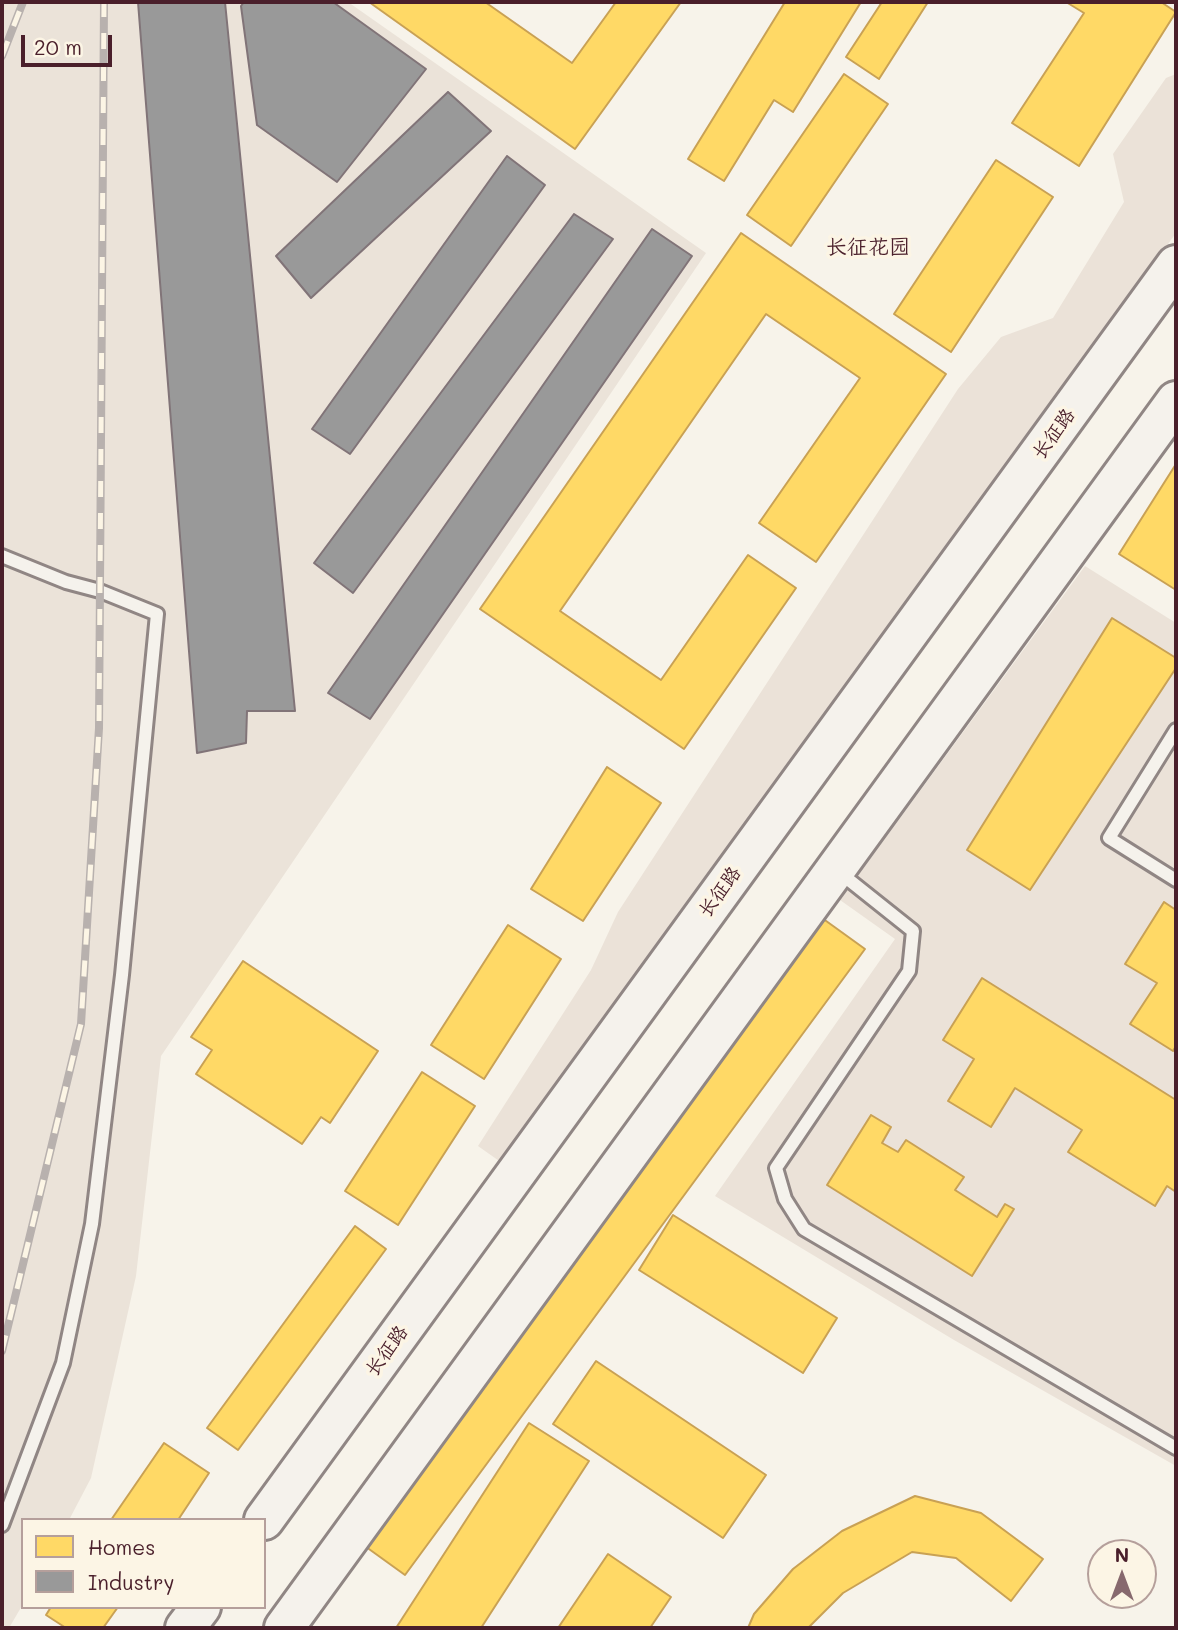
<!DOCTYPE html>
<meta charset="utf-8">
<style>
body{margin:0}
#map{position:relative;width:1178px;height:1630px;overflow:hidden;background:#f7f3ea;font-family:Mali,sans-serif}
canvas{display:block}
.frame{position:absolute;inset:0;border:4px solid #4a1f2b;pointer-events:none}
.legend{position:absolute;left:21px;top:1518px;width:245px;height:91px;box-sizing:border-box;background:#fcf5e5;border:2px solid #b59f9b;margin:0;padding:9px 12px;list-style:none;font-size:21px;color:#4a1f2b}
.legend li{display:flex;align-items:center;gap:14px;height:35px}
.legend b{width:35px;border:2px solid #b59f9b}
.north{position:absolute;left:1087px;top:1539px;width:70px;height:70px;box-sizing:border-box;background:#fcf5e5;border:2px solid #b59f9b;border-radius:50%;rotate:0deg;font-size:19px;font-weight:700;line-height:28px;text-align:center;color:#4a1f2b}
.north::after{content:'';display:block;margin:auto;width:24px;height:32px;background:#87696e;clip-path:polygon(50% 0,100% 100%,50% 72%,0 100%)}
.scale{position:absolute;left:21px;top:35px;width:91px;height:32px;box-sizing:border-box;border:4px solid #4a1f2b;border-top:0;padding-left:9px;font-size:21px;line-height:24px;white-space:nowrap;color:#4a1f2b;-webkit-text-stroke:5px #fcf5e5;paint-order:stroke}
</style>
<div id="map">
<canvas width="1178" height="1630"></canvas>
<div class="frame"></div>
<ul class="legend">
<li><b style="height:19px;background:#ffd966"></b>Homes</li>
<li><b style="height:19px;background:#999"></b>Industry</li>
</ul>
<div class="north">N</div>
<div class="scale">20 m</div>
</div>
<script>
const g = document.querySelector('canvas').getContext('2d');
g.lineJoin = 'round';
function paint(path, color) {
  g.fillStyle = color;
  g.fill(path, 'evenodd');
}
function toPath(rows) {
  const path = new Path2D();
  for (const r of rows) {
    path.moveTo(r[0], r[1]);
    for (let i = 2; i < r.length; i += 2) path.lineTo(r[i], r[i + 1]);
  }
  return path;
}
function strokePath(path, color, width, dash) {
  g.strokeStyle = color;
  g.lineWidth = width;
  g.lineCap = dash ? 'butt' : 'round';
  g.setLineDash(dash || []);
  g.stroke(path);
}
function drawText(font, color, halo, rows, align = 'center') {
  g.font = font + ' Mali,"LXGW WenKai TC",sans-serif';
  g.lineWidth = 7;
  g.setLineDash([]);
  g.textBaseline = 'middle';
  g.strokeStyle = halo;
  g.fillStyle = color;
  for (const [text, x, y, turn = 0] of rows) {
    g.save();
    g.translate(x, y);
    g.rotate((+turn || 0) * Math.PI / 180);
    g.textAlign = isNaN(turn) ? turn : align;
    if (halo) g.strokeText(text, 0, 0);
    g.fillText(text, 0, 0);
    g.restore();
  }
}
paint(toPath([
 [2,2,348,2,706,253,161,1056,136,1276,91,1478,69,1520,23,1520,23,1604,9,1628,2,1628]
]), '#ebe3d9');
paint(toPath([
 [1176,74,1176,233,502,1163,478,1146,591,970,618,912,958,389,1001,337,1053,318,1124,202,1113,154,1166,78],
 [1085,566,1176,623,1176,1466,954,1340,715,1196,895,939,840,900]
]), '#ebe2d8');
const homes = toPath([
 [369,2,485,2,572,63,616,2,681,2,575,149,369,2],
 [785,2,861,2,793,112,774,100,724,181,688,159,785,2],
 [882,2,928,2,879,79,846,57,882,2],
 [1066,2,1161,2,1176,12,1079,166,1012,123,1084,13,1066,2],
 [844,74,888,104,791,246,747,215,844,74],
 [996,160,1053,197,951,352,894,314,996,160],
 [741,233,946,374,816,562,759,523,860,378,766,314,560,611,661,680,748,555,796,588,684,749,480,609,741,233],
 [1176,464,1176,590,1119,554,1176,464],
 [1112,618,1176,658,1176,668,1030,890,967,850,1112,618],
 [607,767,661,803,583,921,531,889,607,767],
 [1164,902,1176,910,1176,1046,1173,1051,1130,1024,1157,983,1125,964,1164,902],
 [822,918,865,949,405,1575,362,1544,822,918],
 [508,925,561,959,484,1079,431,1045,508,925],
 [243,961,378,1051,330,1123,321,1117,302,1144,196,1074,212,1050,191,1037,243,961],
 [982,978,1176,1100,1176,1192,1167,1186,1155,1206,1068,1152,1082,1130,1015,1088,991,1127,948,1101,974,1059,943,1040,982,978],
 [422,1072,475,1106,398,1225,345,1191,422,1072],
 [871,1115,891,1127,882,1143,898,1152,906,1140,964,1177,955,1190,997,1217,1005,1204,1014,1209,972,1276,827,1185,871,1115],
 [673,1215,837,1318,803,1373,639,1270,673,1215],
 [355,1226,386,1249,238,1450,207,1428,355,1226],
 [596,1361,766,1475,723,1538,553,1424,596,1361],
 [529,1423,589,1461,481,1628,396,1628,529,1423],
 [164,1443,209,1473,178,1520,111,1520,164,1443],
 [915,1496,981,1513,1043,1559,1011,1601,956,1558,912,1552,843,1593,808,1628,748,1628,754,1614,793,1569,842,1531,915,1496],
 [608,1554,671,1597,650,1628,558,1628,608,1554],
 [51,1607,118,1607,103,1628,66,1628,46,1615,51,1607]
]);
paint(homes, '#ffd966');
strokePath(homes, '#c9a154', 2);
const industry = toPath([
 [138,2,225,2,295,711,247,711,246,743,197,753,138,2],
 [244,2,333,2,426,69,337,182,257,125,241,6,244,2],
 [448,92,491,131,311,298,276,256,448,92],
 [507,156,545,185,350,454,312,429,507,156],
 [574,214,613,239,353,593,314,563,574,214],
 [652,229,692,256,370,719,328,693,652,229]
]);
paint(industry, '#999');
strokePath(industry, '#817478', 2);
const service = toPath([
 [2,556,66,582,100,591,157,614,122,975,92,1224,63,1363,2,1525],
 [1176,730,1109,838,1176,880],
 [839,872,913,931,909,971,776,1168,785,1199,804,1229,1176,1448]
]);
const primary = toPath([
 [264,1520,1176,265],
 [185,1628,201,1607],
 [284,1628,1176,401]
]);
strokePath(service, '#908684', 18);
strokePath(primary, '#908684', 44);
strokePath(service, '#f5f2ec', 12);
strokePath(primary, '#f5f2ec', 38);
const rail = toPath([
 [2,56,23,2],
 [2,1351,81,1024,99,728,104,2]
]);
strokePath(rail, '#b8b1ae', 8);
strokePath(rail, '#fcf5e5', 5, [16]);
drawText('19px', '#4a1f2b', '#fcf5e5', [
 ["长征路",1054,434,-54],
 ["长征路",720,892,-54],
 ["长征路",387,1351,-54]
]);
drawText('21px', '#4a1f2b', '#fcf5e5', [
 ["长征花园",868,248]
]);
</script>
